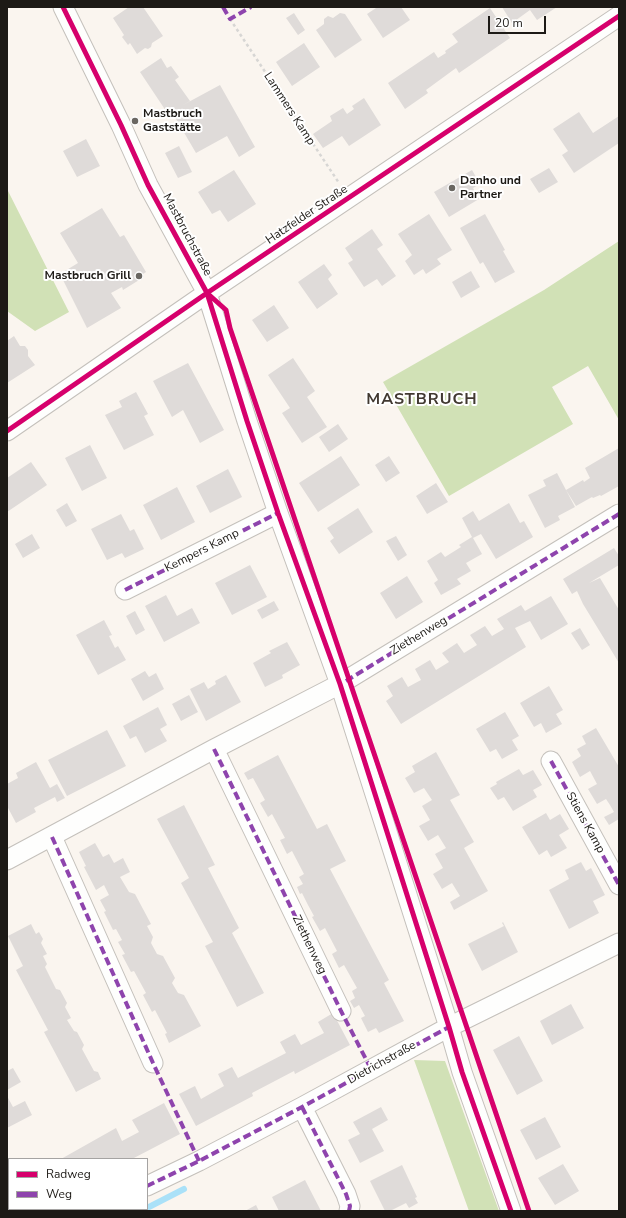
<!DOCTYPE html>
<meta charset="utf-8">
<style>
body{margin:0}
#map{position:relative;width:626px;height:1218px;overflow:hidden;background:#faf5ef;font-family:"Nunito Sans",sans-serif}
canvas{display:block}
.frame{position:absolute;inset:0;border:8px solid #1d1a16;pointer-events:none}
.legend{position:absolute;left:8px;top:1158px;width:140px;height:52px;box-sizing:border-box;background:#fff;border:1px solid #a5a3a2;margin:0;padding:5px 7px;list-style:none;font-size:12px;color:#1d1a16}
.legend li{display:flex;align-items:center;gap:8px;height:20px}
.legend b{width:20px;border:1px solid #a5a3a2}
.scale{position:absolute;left:488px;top:16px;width:58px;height:18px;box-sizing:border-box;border:2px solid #1d1a16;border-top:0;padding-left:5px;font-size:12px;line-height:14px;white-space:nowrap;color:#1d1a16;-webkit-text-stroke:3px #fff;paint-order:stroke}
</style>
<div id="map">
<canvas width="626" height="1218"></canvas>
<div class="frame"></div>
<ul class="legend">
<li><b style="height:5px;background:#d6006c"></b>Radweg</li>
<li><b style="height:5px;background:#8e44ad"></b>Weg</li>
</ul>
<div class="scale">20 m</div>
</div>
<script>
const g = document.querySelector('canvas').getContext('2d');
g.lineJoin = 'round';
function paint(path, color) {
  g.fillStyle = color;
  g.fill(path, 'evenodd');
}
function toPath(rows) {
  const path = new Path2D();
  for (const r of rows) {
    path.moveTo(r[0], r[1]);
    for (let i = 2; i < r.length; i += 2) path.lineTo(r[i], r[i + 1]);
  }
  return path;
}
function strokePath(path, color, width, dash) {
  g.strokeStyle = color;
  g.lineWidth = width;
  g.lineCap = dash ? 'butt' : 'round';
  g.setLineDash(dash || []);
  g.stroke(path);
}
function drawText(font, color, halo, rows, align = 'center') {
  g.font = font + ' "Nunito Sans",sans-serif';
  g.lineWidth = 4;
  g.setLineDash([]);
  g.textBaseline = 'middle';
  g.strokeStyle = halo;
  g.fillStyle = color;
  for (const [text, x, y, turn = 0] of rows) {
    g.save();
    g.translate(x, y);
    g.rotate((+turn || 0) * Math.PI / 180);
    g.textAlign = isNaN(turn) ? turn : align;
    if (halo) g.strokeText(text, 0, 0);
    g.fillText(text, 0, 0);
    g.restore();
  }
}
paint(toPath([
 [7,189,69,312,35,331,7,311],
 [619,241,619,420,588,366,552,387,573,424,449,496,383,382,544,290],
 [414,1060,445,1061,499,1211,469,1211]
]), '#d1e1b6');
strokePath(toPath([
 [147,1208,184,1189]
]), '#aae1f8', 6);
paint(toPath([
 [129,7,143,7,163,36,152,43,151,47,148,49,145,48,137,54,130,43,128,45,122,37,124,35,113,18],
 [375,7,401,7,410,20,383,38,367,14,376,8],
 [502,7,557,7,537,20,530,10,512,23],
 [490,8,510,38,459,73,456,68,426,90,428,93,405,109,388,83,434,52,438,58,446,53,445,51,458,42,452,34],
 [294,13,305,30,298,35,286,18],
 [340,13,345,14,362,40,335,58,316,30,324,24,324,19,328,16,333,18],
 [304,43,320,67,292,86,276,62],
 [161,58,167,68,171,66,179,77,175,80,190,101,183,105,220,85,255,147,239,157,227,136,196,153,172,112,168,114,140,72],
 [364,98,381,125,349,146,342,136,323,148,313,134,332,121,330,116,343,108,347,114,354,109,352,106],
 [579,112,593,133,619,116,619,143,574,173,562,155,568,151,553,129],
 [86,139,100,166,77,177,63,151],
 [179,146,192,172,178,178,165,153],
 [549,168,558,182,539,193,530,179],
 [234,170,256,204,228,222,220,210,212,214,198,192],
 [472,170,480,184,473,188,479,199,449,217,434,192],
 [102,208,120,237,124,235,146,272,143,274,144,277,123,290,122,287,111,293,121,308,87,328,60,274,78,263,60,233],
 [429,214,452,250,437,259,441,264,426,274,423,269,414,275,405,261,412,255,398,234],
 [485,214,505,250,503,251,515,272,495,283,483,262,480,264,460,228],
 [372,229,383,245,377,249,396,276,382,286,377,279,364,287,348,263,353,260,345,248],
 [324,264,332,275,328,279,338,294,317,309,298,282],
 [471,271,480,287,461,298,452,282],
 [274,305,289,328,267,342,252,320],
 [14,336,20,346,25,346,28,350,28,356,35,365,7,383,7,341],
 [293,358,315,391,307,397,327,427,302,443,282,413,290,408,268,375],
 [188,363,224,430,200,443,183,410,172,417,153,381],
 [136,392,148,414,144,416,154,435,124,450,105,415,122,407,119,401],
 [338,424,348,439,329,452,319,437],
 [90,445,107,478,82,491,65,458],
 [619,448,619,486,601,496,600,495,593,498,592,497,576,506,566,490,583,480,584,482,590,478,585,468],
 [341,456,360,485,318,512,299,483],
 [389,456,400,473,386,482,375,465],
 [31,462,47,485,7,512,7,478],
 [228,469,242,497,210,513,196,486],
 [557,473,575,507,558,516,560,520,545,528,528,495,546,486,543,480],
 [436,483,448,502,427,514,416,496],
 [177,487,195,522,161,540,143,505],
 [67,503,77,521,66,527,56,510],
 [509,503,520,523,524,521,533,537,496,559,481,534,473,538,482,554,466,563,471,571,457,579,461,584,441,595,434,583,438,580,427,561,441,552,445,557,461,547,459,545,472,537,462,518,473,511,479,521],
 [358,508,373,532,339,554,330,541,334,538,327,528],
 [121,514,130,531,134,529,144,549,125,558,122,553,107,560,91,529],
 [32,534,40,548,23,558,15,544],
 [396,536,407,555,398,561,386,541],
 [614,548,619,556,619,565,589,583,600,578,619,610,619,663,583,604,577,591,572,594,563,579],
 [250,565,267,597,232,615,215,583],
 [407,576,423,602,396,619,380,593],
 [166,595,177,616,192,608,200,623,164,642,145,606],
 [551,596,568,624,541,640,530,621,515,628,526,647,401,724,386,701,393,696,387,686,402,677,408,687,421,680,415,669,430,660,436,670,449,662,442,653,457,643,464,653,477,645,470,635,485,626,492,636,504,629,497,619,521,605,525,611],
 [274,601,279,610,262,619,257,610],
 [135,611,145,630,136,635,126,616],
 [104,620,112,635,109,636,115,648,118,646,126,660,98,675,76,635],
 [580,628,590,645,582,650,571,633],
 [287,642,300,665,282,675,283,678,265,687,253,663,271,653,269,651],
 [145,671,149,677,156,673,164,689,143,701,131,679],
 [226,675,241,702,206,721,190,689,204,682,208,689,216,684,215,681],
 [549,686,563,710,556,714,562,724,546,733,541,723,534,727,520,703],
 [189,695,198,712,181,721,172,704],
 [158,707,167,725,160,729,167,741,145,753,136,736,130,739,123,726],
 [505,712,519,736,512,740,518,750,502,759,496,749,490,752,476,729],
 [596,728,619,767,619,819,609,825,604,817,614,812,610,805,606,799,597,804,588,789,597,784,590,771,580,777,572,762,581,756,577,749,586,744,582,736],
 [107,730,126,766,67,796,48,760],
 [436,752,460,795,450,800,474,842,464,848,488,891,454,910,450,902,460,896,452,883,442,889,433,874,443,868,435,854,446,848,438,835,428,841,419,826,430,820,422,806,432,800,424,788,414,793,405,778,415,772,412,766],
 [278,755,317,829,327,824,346,861,330,869,389,980,384,983,404,1021,379,1033,376,1028,368,1032,361,1018,365,1016,359,1005,354,1008,350,1001,355,998,352,991,357,988,344,965,339,968,332,954,337,951,325,928,320,931,312,917,314,916,308,905,302,893,300,894,297,887,303,884,299,877,304,874,292,851,287,854,280,840,285,838,272,814,268,817,260,803,265,800,253,778,248,780,244,773],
 [36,762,50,788,57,784,65,798,57,802,55,797,34,808,36,812,16,823,7,806,7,784,18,778,16,773],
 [519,769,523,775,533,770,542,785,533,790,537,797,513,811,504,797,498,800,490,788,497,784,496,782],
 [184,805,215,865,208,868,239,928,232,933,264,993,237,1007,205,946,213,942,181,883,189,878,157,819],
 [546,813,550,820,560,814,569,829,559,835,567,848,551,857,547,850,539,855,522,827],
 [95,843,103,857,109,854,114,863,123,858,130,872,120,877,129,892,135,894,151,924,147,926,153,937,151,943,157,954,163,956,175,978,172,983,178,993,184,995,201,1026,169,1043,165,1034,167,1033,155,1010,152,1012,143,995,146,993,134,971,131,972,122,955,125,954,118,942,122,940,116,929,113,930,104,912,106,911,100,900,109,895,104,885,96,890,84,867,86,866,79,852],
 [581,862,586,871,591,868,605,895,593,901,599,913,569,929,549,890,569,879,565,870],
 [503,922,518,952,482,971,468,944,504,926,502,923],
 [31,924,36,934,39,932,43,939,41,943,47,954,43,956,47,964,45,967,56,989,60,990,67,1003,65,1007,71,1018,67,1020,74,1031,77,1032,84,1045,82,1049,94,1071,98,1072,101,1079,76,1092,44,1032,48,1030,16,970,23,966,8,936],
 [571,1004,584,1028,552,1045,540,1021],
 [333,1013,350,1045,295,1074,294,1071,252,1093,253,1096,196,1126,179,1094,195,1086,201,1099,224,1086,218,1074,232,1067,238,1078,286,1053,280,1042,295,1034,301,1045,324,1033,318,1022],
 [519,1036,543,1081,517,1095,493,1050],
 [13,1068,21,1082,7,1090,7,1071],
 [7,1096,13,1107,25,1101,32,1115,7,1128],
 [164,1103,180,1134,132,1159,61,1159,116,1128,122,1141,139,1132,132,1120],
 [381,1107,388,1120,372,1129,384,1151,360,1163,348,1140,360,1134,353,1122],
 [545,1117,561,1147,536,1160,520,1130],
 [563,1164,579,1191,555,1205,538,1178],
 [402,1165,417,1197,415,1198,418,1203,409,1208,406,1203,390,1211,385,1211,370,1181],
 [305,1180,321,1211,279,1211,272,1197],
 [256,1205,259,1211,245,1211]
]), '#dfdbd9');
const minor = toPath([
 [63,7,121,125,148,185,207,293,247,421,278,513,340,684,449,1027,462,1072,511,1211],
 [7,431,207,293,619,16],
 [125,590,278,513],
 [214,749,341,1011],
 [551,761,619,885],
 [52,837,153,1063],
 [7,860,214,749,340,684,619,514],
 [302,1107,346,1194,350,1206,349,1211],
 [147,1186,199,1161,302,1107,449,1027,619,943],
 [96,1211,100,1209]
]);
strokePath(minor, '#c4c0bb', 21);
strokePath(toPath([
 [230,19,339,183]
]), '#d7d6d4', 2.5, [3, 3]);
strokePath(minor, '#fefefd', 19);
strokePath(toPath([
 [223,7,230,19,251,7],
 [125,590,278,513],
 [346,681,619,514],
 [214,749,341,1011,371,1069],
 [551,761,619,885],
 [52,837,153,1063,199,1161],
 [302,1107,346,1194,350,1206,349,1211],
 [147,1186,199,1161,302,1107,449,1027],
 [7,1197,9,1201],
 [13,1209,15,1211],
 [96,1211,100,1209]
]), '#8e44ad', 4, [8, 4]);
strokePath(toPath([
 [63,7,121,125,148,185,207,293,247,421,278,513,340,684,449,1027,462,1072,511,1211],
 [207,293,226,310,230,328,529,1211],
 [7,431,207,293,619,16]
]), '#d6006c', 5);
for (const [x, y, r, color] of [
 [135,121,4,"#6a6762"],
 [452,188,4,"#6a6762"],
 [139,276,4,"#6a6762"]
]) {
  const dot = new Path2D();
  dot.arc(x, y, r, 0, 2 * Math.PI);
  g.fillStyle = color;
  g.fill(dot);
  strokePath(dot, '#fff', 1.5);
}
drawText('12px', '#1d1a16', '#fff', [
 ["Lammers Kamp",289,109,57],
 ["Hatzfelder Straße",307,215,-34],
 ["Mastbruchstraße",187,235,62],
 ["Kempers Kamp",202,551,-27],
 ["Ziethenweg",419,636,-31],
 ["Stiens Kamp",585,823,61],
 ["Ziethenweg",309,945,64],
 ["Dietrichstraße",382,1063,-29]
]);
drawText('bold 12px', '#1d1a16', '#fff', [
 ["Mastbruch",143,114],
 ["Gaststätte",143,128],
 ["Danho und",460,181],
 ["Partner",460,195],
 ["Mastbruch Grill",131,276,"right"]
], 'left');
g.letterSpacing = '1px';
drawText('bold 16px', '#413931', '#fff', [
 ["MASTBRUCH",422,400]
]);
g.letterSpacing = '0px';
</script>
